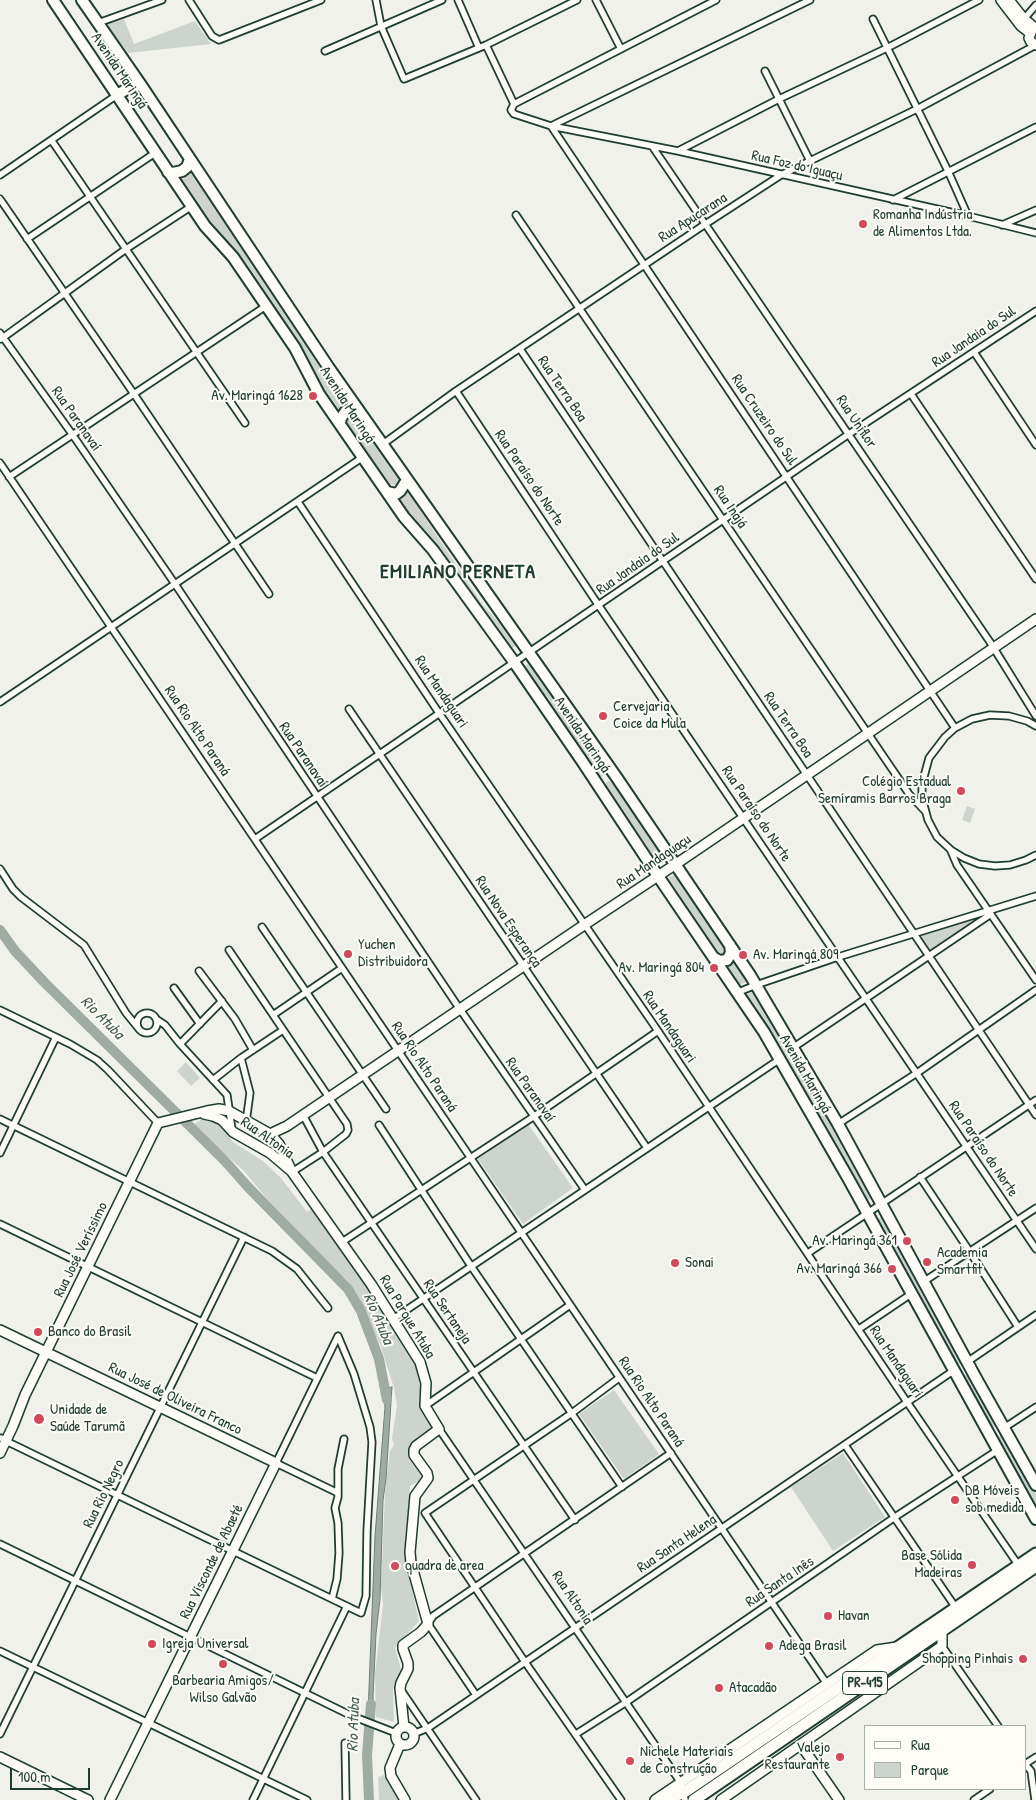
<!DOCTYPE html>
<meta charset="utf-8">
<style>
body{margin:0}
#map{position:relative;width:1036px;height:1800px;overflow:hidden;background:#f0f1eb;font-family:"Patrick Hand",sans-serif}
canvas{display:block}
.legend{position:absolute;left:864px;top:1725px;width:162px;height:65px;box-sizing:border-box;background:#fdfcf7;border:1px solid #a4b0a9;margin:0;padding:6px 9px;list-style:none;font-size:15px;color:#1f3d34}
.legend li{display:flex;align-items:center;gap:10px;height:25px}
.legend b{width:25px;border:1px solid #a4b0a9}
.scale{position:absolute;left:10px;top:1768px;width:80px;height:22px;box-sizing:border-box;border:2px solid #1f3d34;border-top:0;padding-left:6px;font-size:15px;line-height:18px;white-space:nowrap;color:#1f3d34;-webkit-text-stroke:4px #fdfcf7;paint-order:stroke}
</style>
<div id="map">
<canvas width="1036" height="1800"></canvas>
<ul class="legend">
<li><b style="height:6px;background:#fdfcf7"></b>Rua</li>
<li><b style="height:14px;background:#cdd3cd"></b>Parque</li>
</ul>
<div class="scale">100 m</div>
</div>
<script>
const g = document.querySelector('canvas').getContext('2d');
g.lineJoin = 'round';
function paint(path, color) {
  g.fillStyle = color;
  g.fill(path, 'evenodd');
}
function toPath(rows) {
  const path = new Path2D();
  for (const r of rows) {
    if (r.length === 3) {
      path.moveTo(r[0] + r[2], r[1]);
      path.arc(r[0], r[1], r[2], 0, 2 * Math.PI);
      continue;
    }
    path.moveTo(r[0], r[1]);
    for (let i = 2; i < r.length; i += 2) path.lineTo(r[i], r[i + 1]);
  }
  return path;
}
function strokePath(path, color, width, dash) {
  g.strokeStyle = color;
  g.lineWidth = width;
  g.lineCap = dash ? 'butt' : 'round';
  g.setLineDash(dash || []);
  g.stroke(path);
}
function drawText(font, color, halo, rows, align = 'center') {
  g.font = font + ' "Patrick Hand",sans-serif';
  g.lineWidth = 4;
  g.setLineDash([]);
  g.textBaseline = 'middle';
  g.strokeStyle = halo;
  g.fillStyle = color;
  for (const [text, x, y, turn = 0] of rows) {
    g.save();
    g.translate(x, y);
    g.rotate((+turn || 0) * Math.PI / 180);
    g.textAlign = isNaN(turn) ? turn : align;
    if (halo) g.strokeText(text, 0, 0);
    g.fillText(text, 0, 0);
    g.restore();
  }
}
paint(toPath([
 [124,19,134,44,195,21,211,44,128,53,117,39,107,28,109,23],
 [192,172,348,405,341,408,337,413,178,181],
 [353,414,357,415,401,478,396,485,386,486,345,424,347,419],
 [408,492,483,605,519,644,509,650,396,501],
 [531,662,609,774,602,776,599,781,522,668],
 [609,781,614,783,666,857,654,865,606,788,606,783],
 [967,806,975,809,970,823,962,820],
 [677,872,750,980,737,986,666,880],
 [988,914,930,954,919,937],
 [756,991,793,1053,874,1197,865,1202,785,1057,745,995],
 [186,1062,200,1078,191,1086,177,1071],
 [205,1117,216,1120,224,1129,233,1142,263,1161,281,1178,307,1212,314,1207,411,1354,421,1379,421,1405,431,1427,429,1433,408,1454,409,1459,424,1478,410,1486,405,1558,419,1621,395,1648,401,1669,393,1690,394,1722,376,1717,375,1674,383,1604,381,1587,385,1492,390,1451,394,1445,392,1438,397,1406,394,1388,380,1344,347,1280,321,1259,298,1231,268,1200,244,1171,193,1125],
 [528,1124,573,1188,523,1224,478,1159],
 [884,1215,962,1362,955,1367,875,1221],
 [968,1374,999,1424,993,1427,979,1403,973,1397,961,1377],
 [614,1390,659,1454,624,1479,579,1414],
 [1003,1434,1036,1494,1036,1512,995,1438],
 [843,1453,885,1517,833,1551,791,1487],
 [384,1775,388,1783,400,1800,379,1800,378,1777]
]), '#cdd3cd');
const water = toPath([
 [392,1387,386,1479,383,1500,380,1599,376,1634,373,1696,374,1718,368,1714,375,1536,385,1407,383,1389,392,1387]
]);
paint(water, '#9faca4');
strokePath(water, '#6c8077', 1);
strokePath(toPath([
 [0,930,15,951,45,983,225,1161,248,1187,348,1289,361,1311,379,1359,387,1400],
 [369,1800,367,1755,371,1704]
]), '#9faca4', 10);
const street = toPath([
 [189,0,212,36,219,40,321,0],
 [376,0,381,26,404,79,486,45,577,0],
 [458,0,479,48],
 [596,0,621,49],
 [873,19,948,171,968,216],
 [1024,19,1036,5],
 [98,23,162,0],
 [486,45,514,104,511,110,514,114,551,126,678,151,968,216,1036,233],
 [325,51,442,0],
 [765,71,810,161],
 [514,104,716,0],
 [551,126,955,728],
 [551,126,810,0],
 [52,141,245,423],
 [652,146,990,642,1036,716],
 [678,151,779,99,887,48,979,0],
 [0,175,117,95],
 [0,199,134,394,269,594],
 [893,200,1036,127],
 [516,215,909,794,925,811],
 [1002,225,1036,210],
 [27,239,155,153],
 [0,333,72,434,175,584,455,1002,585,1190],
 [1,339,126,249,192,206],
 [520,349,1036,1115],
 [974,352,1036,445],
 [456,391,599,606,1036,1249],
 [911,394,1036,579],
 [383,444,456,391,704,225,781,175,917,109,1036,45],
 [0,463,827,1684],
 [9,477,266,306],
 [298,502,439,713,658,1031,907,1402,1019,1566],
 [0,702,363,457],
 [349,709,647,1148],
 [1036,726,1027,721,1009,716,990,715,972,719,955,728,945,737,929,758,922,784,922,798,928,820,937,837,951,850,964,858,979,864,995,866,1010,865,1026,860,1036,855],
 [255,839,849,434,1036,311],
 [951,851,957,865,1036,980],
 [0,869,13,889,21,897,84,945,126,1013,139,1029],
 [262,927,386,1109],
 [229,950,347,1124,348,1130,346,1134,323,1152,292,1172],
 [199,971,235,1019,253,1050],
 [174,988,200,1024],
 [736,993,756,985,838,957,1036,896],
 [0,1010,70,1044,97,1060,108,1070,158,1123],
 [147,1023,10],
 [273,1015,342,968],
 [156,1019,165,1025,180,1044,227,1095,232,1130],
 [180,1044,222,1001],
 [794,1047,991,914],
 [241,1058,250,1093,247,1115,244,1119],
 [213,1080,241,1058,283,1030],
 [303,1115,323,1152,575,1520],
 [0,1119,272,1251,297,1269,328,1308],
 [838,1124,917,1073,1036,990],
 [379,1125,471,1266,622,1487],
 [0,1153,56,1037],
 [920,1177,970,1252,1018,1327],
 [0,1224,317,1378],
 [342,1242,533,1117,658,1031],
 [808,1253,1036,1100],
 [923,1282,1036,1208],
 [393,1319,780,1059],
 [859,1329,911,1294],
 [967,1362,1036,1315],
 [425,1406,570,1305],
 [1004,1428,1036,1407],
 [439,1429,681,1783,685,1800],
 [0,1438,1,1438],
 [6,1441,361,1613,366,1596,367,1531,372,1442,370,1427,354,1374,338,1336],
 [845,1445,956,1608],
 [338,1493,276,1463,338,1336],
 [425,1513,525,1662,621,1800],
 [425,1513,572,1413,619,1378],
 [0,1544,352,1716,396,1733],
 [332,1599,337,1579,339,1553,338,1523,335,1508,338,1497,338,1469,344,1439],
 [942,1646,998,1726],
 [0,1651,307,1800],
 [401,1690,476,1800],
 [476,1695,428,1624,433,1616,671,1453],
 [0,1734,244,1237],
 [413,1734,428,1728,953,1371],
 [576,1734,625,1703,895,1517,998,1450],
 [345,1743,346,1800],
 [1025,1764,1031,1771,1035,1800],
 [1025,1764,1036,1757],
 [253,1800,347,1606],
 [974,1800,990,1789]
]);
const secondary = toPath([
 [1001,0,1021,26,1030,33],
 [1009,0,1024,19,1035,28],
 [1032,30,1029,38,1031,42,1036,45],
 [204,1114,213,1116,222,1120,233,1132,270,1153,290,1170],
 [270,1134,287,1126,584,925,676,864,1036,619],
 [0,1330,276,1463,110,1800],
 [0,1453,13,1426,25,1395,158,1123,207,1111,219,1109,229,1111,270,1134,279,1144,292,1172,371,1284,420,1362,426,1383,425,1406,439,1429,416,1446,414,1450,414,1455,427,1473,428,1478,415,1496,410,1552,411,1563,428,1624,421,1632,403,1645,403,1649,408,1663,408,1669,401,1683,400,1688,404,1727],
 [405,1736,9],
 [400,1744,390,1768,391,1776,405,1800],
 [801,1745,839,1800],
 [0,1757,88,1800],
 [655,1800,877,1650,897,1647],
 [721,1800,942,1646,942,1631]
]);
const primary = toPath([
 [53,0,205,226,233,257,295,348,319,394,404,517,433,550,514,662,582,761,658,876,764,1032,848,1178,1036,1519],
 [82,0,141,85,329,368,617,778,750,975,838,1124,977,1380,1036,1485],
 [117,95,132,86,141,85],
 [168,172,173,173,182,171,187,167,190,159],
 [340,423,341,418,346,411,358,409],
 [387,492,396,494,400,491,407,480],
 [713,957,719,961,727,960,731,953,730,945]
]);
const highway = toPath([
 [661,1800,683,1793,1036,1554],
 [694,1800,1036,1566]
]);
strokePath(street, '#1f3d34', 9);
strokePath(secondary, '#1f3d34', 12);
strokePath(primary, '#1f3d34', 14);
strokePath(highway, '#1f3d34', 15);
strokePath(street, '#fdfcf7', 5.5);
strokePath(secondary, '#fdfcf7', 9);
strokePath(primary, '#fdfcf7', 10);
strokePath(highway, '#fdfcf7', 11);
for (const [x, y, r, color] of [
 [863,224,5,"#d1495b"],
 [313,396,5,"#d1495b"],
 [603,716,5,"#d1495b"],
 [961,791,5,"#d1495b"],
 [348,954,5,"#d1495b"],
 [743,955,5,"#d1495b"],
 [714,968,5,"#d1495b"],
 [907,1241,5,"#d1495b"],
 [927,1262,5,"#d1495b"],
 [675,1263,5,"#d1495b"],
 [892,1269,5,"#d1495b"],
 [38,1332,5,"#d1495b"],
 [39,1419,6,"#d1495b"],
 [955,1500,5,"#d1495b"],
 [972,1565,5,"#d1495b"],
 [395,1566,5,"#d1495b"],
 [828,1616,5,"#d1495b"],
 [152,1644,5,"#d1495b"],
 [769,1646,5,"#d1495b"],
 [1023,1659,5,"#d1495b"],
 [223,1664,5,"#d1495b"],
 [719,1688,5,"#d1495b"],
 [840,1757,5,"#d1495b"],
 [630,1761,5,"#d1495b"]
]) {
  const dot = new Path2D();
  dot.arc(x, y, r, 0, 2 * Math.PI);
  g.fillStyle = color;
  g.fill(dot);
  strokePath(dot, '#fdfcf7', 2);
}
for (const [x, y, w] of [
 [865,1683,45]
]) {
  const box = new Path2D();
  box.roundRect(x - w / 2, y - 11.5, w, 23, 4);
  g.fillStyle = '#fdfcf7';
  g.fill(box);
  strokePath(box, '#1f3d34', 1);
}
drawText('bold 14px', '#1f3d34', null, [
 ["PR-415",865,1683]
]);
drawText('15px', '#1f3d34', '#fdfcf7', [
 ["Avenida Maringá",119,71,56],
 ["Rua Foz do Iguaçu",797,166,13],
 ["Rua Apucarana",693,218,-33],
 ["Rua Jandaia do Sul",974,337,-34],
 ["Rua Terra Boa",562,389,56],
 ["Avenida Maringá",347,405,57],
 ["Rua Paranavaí",76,419,55],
 ["Rua Cruzeiro do Sul",764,420,56],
 ["Rua Uniflor",856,422,56],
 ["Rua Paraíso do Norte",529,478,56],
 ["Rua Inajá",730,507,56],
 ["Rua Jandaia do Sul",638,564,-35],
 ["Rua Mandaguari",441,692,56],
 ["Rua Terra Boa",788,725,56],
 ["Rua Rio Alto Paraná",197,731,56],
 ["Avenida Maringá",582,735,56],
 ["Rua Paranavaí",303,755,56],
 ["Rua Paraíso do Norte",756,814,56],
 ["Rua Mandaguaçu",654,862,-34],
 ["Rua Nova Esperança",508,922,56],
 ["Rua Mandaguari",669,1027,56],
 ["Rua Rio Alto Paraná",424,1067,56],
 ["Avenida Maringá",805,1074,60],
 ["Rua Paranavaí",530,1090,55],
 ["Rua Altonia",267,1138,35],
 ["Rua Paraíso do Norte",983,1149,56],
 ["Rua José Veríssimo",81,1250,-64],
 ["Rua Sertaneja",447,1312,56],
 ["Rua Parque Atuba",407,1317,59],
 ["Rua Mandaguari",896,1362,56],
 ["Rua José de Oliveira Franco",175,1399,26],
 ["Rua Rio Alto Paraná",651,1402,56],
 ["Rua Rio Negro",104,1494,-64],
 ["Rua Santa Helena",677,1544,-34],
 ["Rua Visconde de Abaeté",212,1562,-64],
 ["Rua Santa Inês",780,1582,-34],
 ["Rua Altonia",572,1598,56]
]);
drawText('15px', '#1f3d34', '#fdfcf7', [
 ["Romanha Indústria",873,215],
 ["de Alimentos Ltda.",873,232],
 ["Av. Maringá 1628",303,396,"right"],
 ["Cervejaria",613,707],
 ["Coice da Mula",613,724],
 ["Colégio Estadual",951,782,"right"],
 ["Semíramis Barros Braga",951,799,"right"],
 ["Yuchen",358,945],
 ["Distribuidora",358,962],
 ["Av. Maringá 809",753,955],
 ["Av. Maringá 804",704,968,"right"],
 ["Av. Maringá 361",897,1241,"right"],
 ["Academia",937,1253],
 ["Smartfit",937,1270],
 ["Sonai",685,1263],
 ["Av. Maringá 366",882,1269,"right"],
 ["Banco do Brasil",48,1332],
 ["Unidade de",50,1410],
 ["Saúde Tarumã",50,1427],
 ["DB Móveis",965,1491],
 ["sob medida",965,1508],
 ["Base Sólida",962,1556,"right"],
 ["Madeiras",962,1573,"right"],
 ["quadra de area",405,1566],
 ["Havan",838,1616],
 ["Igreja Universal",162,1644],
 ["Adega Brasil",779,1646],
 ["Shopping Pinhais",1013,1659,"right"],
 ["Barbearia Amigos/",223,1681,"center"],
 ["Wilso Galvão",223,1698,"center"],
 ["Atacadão",729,1688],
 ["Valejo",830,1748,"right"],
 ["Restaurante",830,1765,"right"],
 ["Nichele Materiais",640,1752],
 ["de Construção",640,1769]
], 'left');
drawText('italic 16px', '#455e56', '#fdfcf7', [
 ["Rio Atuba",102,1018,45],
 ["Rio Atuba",378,1319,67],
 ["Rio Atuba",354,1725,-88]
]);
g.letterSpacing = '1px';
drawText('bold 20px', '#1f3d34', '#fdfcf7', [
 ["EMILIANO PERNETA",458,573]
]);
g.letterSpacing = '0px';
</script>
